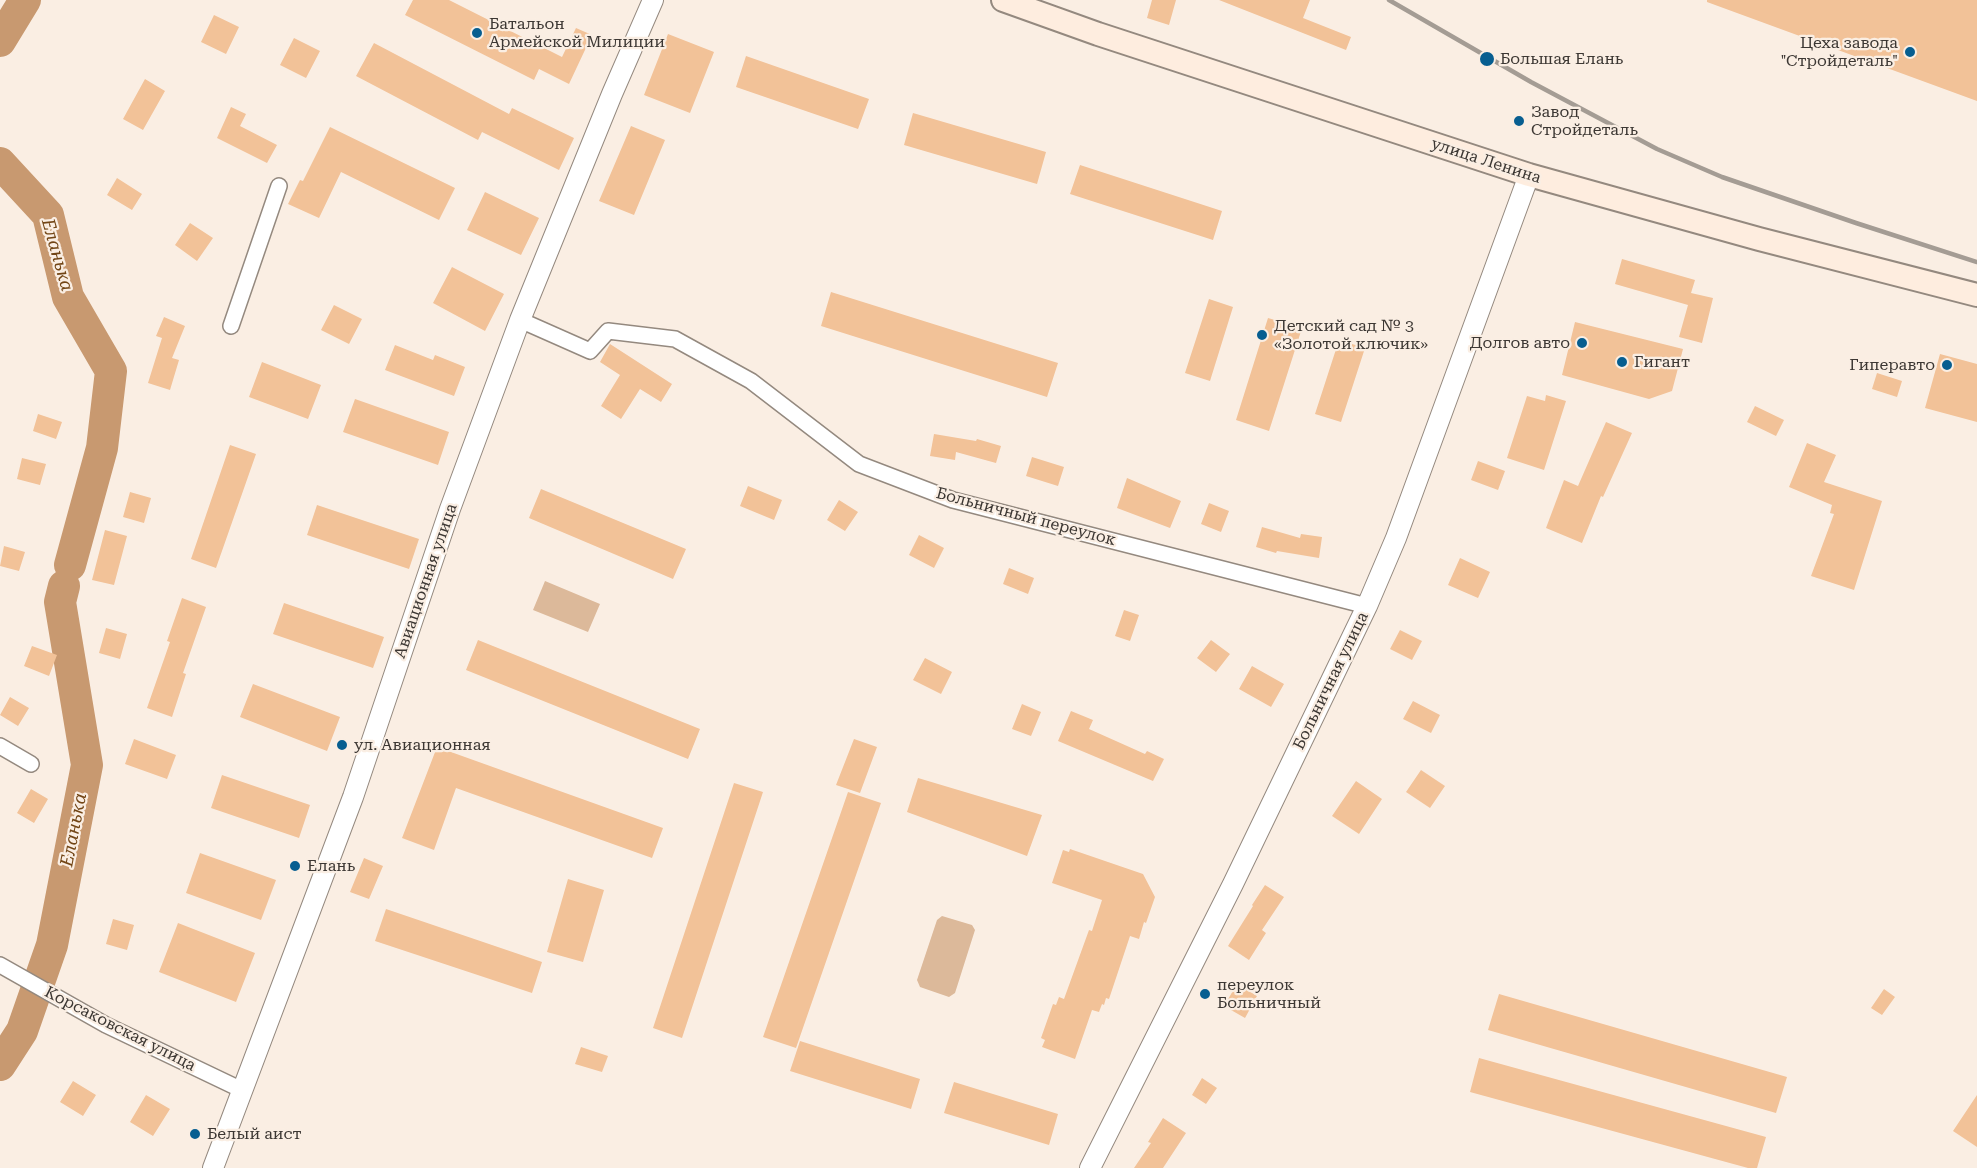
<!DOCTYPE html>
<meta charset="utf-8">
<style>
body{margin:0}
canvas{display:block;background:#faeee3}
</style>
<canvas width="1977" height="1168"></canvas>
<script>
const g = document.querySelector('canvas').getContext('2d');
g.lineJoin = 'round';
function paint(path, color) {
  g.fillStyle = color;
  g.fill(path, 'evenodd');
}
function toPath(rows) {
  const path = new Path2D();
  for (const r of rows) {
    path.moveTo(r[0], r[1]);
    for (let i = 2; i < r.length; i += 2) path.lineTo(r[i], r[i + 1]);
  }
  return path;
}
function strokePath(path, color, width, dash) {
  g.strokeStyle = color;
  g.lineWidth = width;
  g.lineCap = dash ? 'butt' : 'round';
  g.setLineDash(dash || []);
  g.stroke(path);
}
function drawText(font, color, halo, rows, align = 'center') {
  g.font = font + ' "Roboto Serif",serif';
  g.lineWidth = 4.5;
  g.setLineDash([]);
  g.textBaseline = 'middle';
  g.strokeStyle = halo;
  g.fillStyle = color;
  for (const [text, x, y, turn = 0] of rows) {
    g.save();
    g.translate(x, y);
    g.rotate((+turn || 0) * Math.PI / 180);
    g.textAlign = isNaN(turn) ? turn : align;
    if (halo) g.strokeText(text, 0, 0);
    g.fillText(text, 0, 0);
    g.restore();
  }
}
paint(toPath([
 [545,581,600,604,588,632,533,610],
 [942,916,972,925,975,930,955,993,949,997,920,987,917,980,937,920]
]), '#dcb99a');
strokePath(toPath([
 [0,41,25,0],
 [0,163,48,215,68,297,111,371,102,448,70,565],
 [0,1065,22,1031,52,945,87,765,60,602,64,586]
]), '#c89970', 32);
paint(toPath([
 [413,0,449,0,562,57,576,28,592,35,569,84,539,69,534,80,405,15],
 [1152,0,1176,0,1169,25,1147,18],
 [1219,0,1310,0,1303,18,1351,37,1346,50],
 [1707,0,1977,0,1977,101,1707,2],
 [214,15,239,27,226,54,201,42],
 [668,34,714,52,690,113,644,95],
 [294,38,320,51,306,78,280,65],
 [374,43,509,114,512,108,574,138,559,170,482,132,478,140,356,76],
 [746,56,869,99,858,129,736,87],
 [145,79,165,91,143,130,123,119],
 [231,107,246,114,240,126,277,145,267,163,217,138],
 [913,113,1046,152,1037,184,904,145],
 [631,126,665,140,634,215,599,201],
 [330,127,455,188,439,220,341,172,319,218,288,204,300,180,303,181],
 [1080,165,1222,211,1213,240,1070,194],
 [117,178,142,194,132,210,107,195],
 [485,192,539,218,521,255,467,230],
 [190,223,213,238,197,261,175,245],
 [1622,259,1695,280,1691,293,1713,298,1702,343,1679,337,1688,305,1615,284],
 [452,267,504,294,485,331,433,303],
 [831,292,1058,363,1047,397,821,326],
 [1209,299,1233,307,1210,381,1185,373],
 [334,305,362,319,349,344,321,330],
 [164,317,185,326,172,358,179,360,170,390,148,383,162,338,156,336],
 [1268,318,1302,328,1269,431,1236,420],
 [1575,322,1683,349,1672,391,1649,399,1562,375],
 [1339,340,1365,348,1341,422,1315,414],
 [610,344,672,384,661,402,640,389,621,419,601,406,620,375,600,362],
 [395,345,433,360,435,355,465,367,454,396,385,370],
 [1940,354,1977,364,1977,422,1925,408],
 [262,362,321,385,308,419,249,397],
 [1877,373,1902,381,1897,397,1872,389],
 [1546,395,1566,401,1544,470,1507,458,1527,396,1545,401],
 [355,399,449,432,438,465,343,432],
 [1755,406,1784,420,1776,436,1747,422],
 [38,414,62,422,56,439,33,431],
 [1606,422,1632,433,1603,497,1601,496,1582,543,1546,528,1564,480,1578,486],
 [934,434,976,441,977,439,1001,446,996,463,956,452,955,460,930,456],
 [1807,443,1836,455,1824,482,1882,501,1854,590,1811,576,1834,514,1830,513,1832,505,1789,487],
 [230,445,256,454,216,568,191,559],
 [1032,457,1064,467,1058,486,1026,476],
 [22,458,46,464,40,485,17,479],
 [1478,461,1505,471,1498,490,1471,480],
 [1127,478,1181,501,1170,528,1117,508],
 [748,486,782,500,774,520,740,506],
 [541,489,686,549,673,579,529,518],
 [130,492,151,498,144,523,123,517],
 [839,500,858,512,845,531,827,520],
 [1209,503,1229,511,1221,532,1201,524],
 [317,505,419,539,409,569,307,535],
 [1262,527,1300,538,1301,534,1322,537,1319,558,1277,551,1276,553,1256,547],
 [105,530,127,536,114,585,92,580],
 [919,535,944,548,934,568,909,555],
 [4,546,25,552,19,571,0,566],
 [1460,558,1490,572,1478,598,1448,585],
 [1009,568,1034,578,1028,594,1003,584],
 [182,598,206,607,183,673,186,674,172,717,147,708,170,642,167,641],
 [284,603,384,637,373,668,273,634],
 [1124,610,1139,615,1130,641,1115,636],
 [106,628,127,634,120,659,99,653],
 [1400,630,1422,641,1412,660,1390,649],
 [478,640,700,729,688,759,466,670],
 [1211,640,1230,654,1216,672,1197,658],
 [32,646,57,655,49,676,24,666],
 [925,658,952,672,941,694,913,680],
 [1252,666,1284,684,1271,707,1239,689],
 [253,684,340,717,327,751,240,717],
 [10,697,29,708,18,726,0,715],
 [1413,701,1440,715,1431,733,1403,719],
 [1022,704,1041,712,1031,736,1012,729],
 [1071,711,1093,720,1089,729,1145,754,1147,751,1164,759,1153,781,1058,741],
 [134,739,176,755,167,779,125,764],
 [854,739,877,747,860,793,836,785],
 [437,747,663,828,652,858,456,788,434,850,402,838],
 [1421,770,1445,786,1430,808,1406,792],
 [222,775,310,805,299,838,211,808],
 [918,778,1042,815,1027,856,907,812],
 [1356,781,1382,799,1359,834,1332,816],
 [734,783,763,792,682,1038,653,1028],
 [31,789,48,799,34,823,17,813],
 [848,792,881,803,796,1048,763,1037],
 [1070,849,1143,874,1155,897,1146,923,1144,922,1139,939,1130,936,1109,999,1106,998,1104,1005,1102,1004,1099,1012,1092,1010,1075,1059,1042,1047,1045,1040,1041,1038,1053,1004,1056,1005,1059,997,1064,999,1089,930,1092,931,1102,900,1052,883,1063,850,1069,852],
 [200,853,276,880,261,920,186,893],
 [364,858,383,866,369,899,350,892],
 [568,879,604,890,583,962,547,952],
 [1265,885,1284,897,1262,930,1266,933,1249,960,1228,946,1253,906,1252,905],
 [386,909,542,962,532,993,375,941],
 [113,919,134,925,127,950,106,944],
 [178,923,255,953,236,1002,159,972],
 [1237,984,1257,996,1245,1018,1224,1006],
 [1884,989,1895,997,1882,1015,1871,1008],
 [1499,994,1787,1077,1776,1113,1488,1030],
 [800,1041,920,1079,911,1109,790,1071],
 [581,1047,608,1056,602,1072,575,1064],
 [1479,1058,1766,1137,1757,1168,1748,1168,1470,1092],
 [1202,1078,1217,1088,1206,1104,1192,1095],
 [73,1081,96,1095,83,1116,60,1102],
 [954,1082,1058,1114,1049,1145,944,1113],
 [146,1095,170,1109,153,1136,130,1122],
 [1977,1095,1977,1147,1953,1131],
 [1163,1118,1186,1133,1163,1168,1134,1168,1151,1143,1148,1142]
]), '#f2c298');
const minor = toPath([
 [520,320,590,351,608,331,675,339,751,381,859,464,953,500,1367,606],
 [231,326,279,186],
 [0,746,31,764],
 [0,965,106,1025,242,1090]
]);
const tertiary = toPath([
 [213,1168,353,797,450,509,520,320,612,94,653,0],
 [1090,1168,1233,884,1367,606,1396,538,1529,175]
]);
const secondary = toPath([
 [1003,0,1098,34,1529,175,1759,239,1977,295]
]);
strokePath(minor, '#94897f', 18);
strokePath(tertiary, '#94897f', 22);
strokePath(secondary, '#94897f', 26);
strokePath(minor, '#fff', 15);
strokePath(tertiary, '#fff', 20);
strokePath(secondary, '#feeddf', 22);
strokePath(toPath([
 [1389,0,1531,82,1657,149,1722,177,1856,223,1977,262]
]), '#a49c94', 4.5);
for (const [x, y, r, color] of [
 [477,33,6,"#075e90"],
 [1910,52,6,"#075e90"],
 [1487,59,8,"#075e90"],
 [1519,121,6,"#075e90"],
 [1262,335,6,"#075e90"],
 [1582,343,6,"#075e90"],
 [1622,362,6,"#075e90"],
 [1947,365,6,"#075e90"],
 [342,745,6,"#075e90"],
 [295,866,6,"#075e90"],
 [1205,994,6,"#075e90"],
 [195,1134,6,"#075e90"]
]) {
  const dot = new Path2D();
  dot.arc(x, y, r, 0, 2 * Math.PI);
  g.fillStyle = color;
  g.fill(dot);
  strokePath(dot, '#faeee3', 2);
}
drawText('16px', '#3c3733', '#faeee3', [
 ["Батальон",489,24],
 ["Армейской Милиции",489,42],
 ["Цеха завода",1898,43,"right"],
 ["\"Стройдеталь\"",1898,61,"right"],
 ["Большая Елань",1500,59],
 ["Завод",1531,112],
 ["Стройдеталь",1531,130],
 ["Детский сад № 3",1274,326],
 ["«Золотой ключик»",1274,344],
 ["Долгов авто",1570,343,"right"],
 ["Гигант",1634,362],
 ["Гиперавто",1935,365,"right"],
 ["ул. Авиационная",354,745],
 ["Елань",307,866],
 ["переулок",1217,985],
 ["Больничный",1217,1003],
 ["Белый аист",207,1134]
], 'left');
drawText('16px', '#3c3733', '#faeee3', [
 ["улица Ленина",1486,161,18],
 ["Больничный переулок",1026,517,15],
 ["Авиационная улица",426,581,-71],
 ["Больничная улица",1331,681,-64],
 ["Корсаковская улица",120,1029,27]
]);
drawText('italic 18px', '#724515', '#faeee3', [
 ["Еланька",57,255,74],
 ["Еланька",74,830,-79]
]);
</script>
